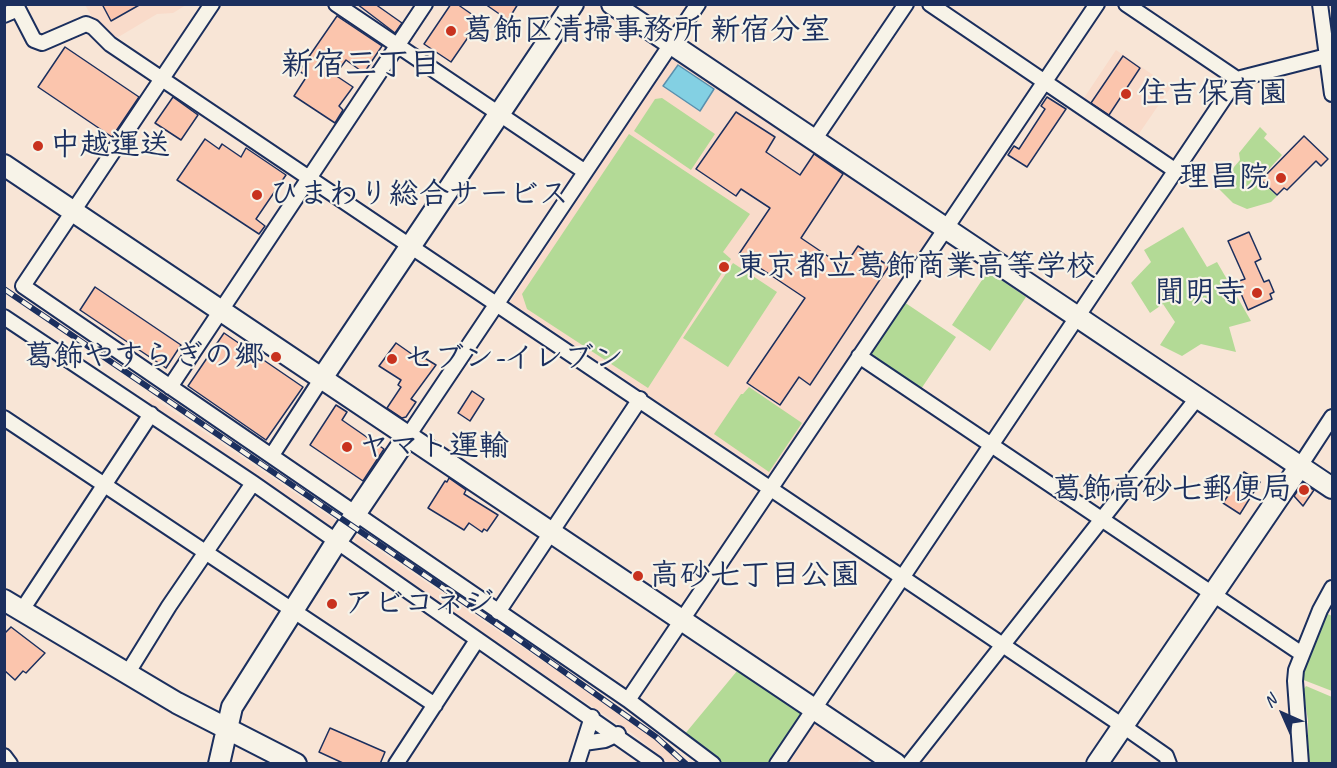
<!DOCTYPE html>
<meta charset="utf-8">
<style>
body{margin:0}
#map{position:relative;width:1337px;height:768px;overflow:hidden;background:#f8e5d6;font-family:Caveat,sans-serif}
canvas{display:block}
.frame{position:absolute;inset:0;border:6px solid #1b2f5e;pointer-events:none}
.north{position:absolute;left:1253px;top:684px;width:60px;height:60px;-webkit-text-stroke:4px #f7f3e8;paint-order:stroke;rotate:315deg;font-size:16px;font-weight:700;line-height:24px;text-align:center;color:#1b2f5e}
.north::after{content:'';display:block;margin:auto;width:21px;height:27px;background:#1b2f5e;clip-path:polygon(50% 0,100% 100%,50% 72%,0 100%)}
</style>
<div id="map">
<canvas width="1337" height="768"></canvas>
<div class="frame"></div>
<div class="north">N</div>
</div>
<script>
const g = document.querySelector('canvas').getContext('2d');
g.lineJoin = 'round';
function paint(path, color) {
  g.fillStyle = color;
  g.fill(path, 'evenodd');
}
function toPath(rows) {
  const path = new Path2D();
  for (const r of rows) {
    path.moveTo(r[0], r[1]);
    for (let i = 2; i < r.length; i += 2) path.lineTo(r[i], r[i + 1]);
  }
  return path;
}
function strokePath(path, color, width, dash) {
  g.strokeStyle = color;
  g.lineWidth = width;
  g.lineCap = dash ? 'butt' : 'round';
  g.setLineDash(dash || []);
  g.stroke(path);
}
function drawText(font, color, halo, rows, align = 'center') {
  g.font = font + ' Caveat,"Klee One",sans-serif';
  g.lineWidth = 4.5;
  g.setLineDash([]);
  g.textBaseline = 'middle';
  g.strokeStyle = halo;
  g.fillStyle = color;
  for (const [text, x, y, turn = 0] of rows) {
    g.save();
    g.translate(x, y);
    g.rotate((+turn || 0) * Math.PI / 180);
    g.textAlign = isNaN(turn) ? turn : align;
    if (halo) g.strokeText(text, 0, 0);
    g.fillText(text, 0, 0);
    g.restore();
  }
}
paint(toPath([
 [85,5,186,5,173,13,157,14,115,39,92,17],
 [1116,50,1171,87,1136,138,1082,101],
 [677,57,938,232,771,478,510,302,672,58],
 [152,397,338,522,331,531,147,405],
 [356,535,639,726,686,763,669,763,633,734,359,551,354,538],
 [817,723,863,756,857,763,785,764,811,725]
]), '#f9dbca');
paint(toPath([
 [662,98,715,134,691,170,634,131,655,99],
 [1260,127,1267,134,1264,138,1282,155,1259,180,1277,196,1271,202,1247,209,1233,203,1217,187,1240,160,1239,153],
 [629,134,750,214,723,252,731,259,648,388,527,309,522,294],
 [1183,227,1207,267,1217,262,1251,321,1229,327,1236,352,1201,344,1182,356,1160,345,1175,322,1163,304,1150,313,1131,283,1151,262,1144,250],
 [733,263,777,292,728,367,683,338],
 [988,271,1026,297,990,351,952,325],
 [904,302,956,337,921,389,869,354],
 [749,387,802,423,769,472,714,434,741,394,743,394],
 [1326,613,1332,616,1332,691,1301,679],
 [737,671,799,710,802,718,771,763,720,763,684,735],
 [1306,686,1332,697,1332,763,1308,763,1308,720,1303,690]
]), '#b3da96');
const water = toPath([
 [678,65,714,89,700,111,663,86,678,65]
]);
paint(water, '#83d0e3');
strokePath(water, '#5990ae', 1.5);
const building = toPath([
 [102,4,141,4,111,21,102,4],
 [357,4,375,4,402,23,395,33,357,4],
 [451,4,457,4,480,20,451,62,424,44,451,4],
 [485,4,518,4,508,20,485,4],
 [337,16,382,46,364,73,346,60,335,75,353,87,339,106,343,110,335,123,294,96,307,76,299,71,337,16],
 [65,47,139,97,112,137,38,87,65,47],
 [1123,56,1140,68,1109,115,1091,103,1123,56],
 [173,97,198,115,181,140,155,123,173,97],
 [1047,97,1066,109,1027,167,1008,155,1014,146,1019,149,1045,109,1041,106,1047,97],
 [736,112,775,137,766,152,800,175,814,154,843,174,801,238,844,267,858,246,889,266,810,385,799,377,780,405,747,383,805,298,739,254,770,208,741,189,736,196,696,169,736,112],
 [1304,136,1328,159,1321,166,1316,161,1287,190,1284,188,1277,195,1261,180,1304,136],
 [205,139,219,149,222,144,241,157,246,148,286,175,256,219,265,226,259,234,177,180,205,139],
 [1249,232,1261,259,1255,262,1264,282,1269,280,1274,292,1270,294,1272,299,1248,310,1236,282,1245,279,1228,241,1249,232],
 [95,287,181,345,166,368,80,310,95,287],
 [224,333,303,387,266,440,188,386,224,333],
 [396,343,416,357,418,354,436,365,411,399,416,402,406,417,402,418,387,408,401,387,398,385,401,380,379,366,396,343],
 [472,391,484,399,470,421,458,413,472,391],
 [336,405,347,412,342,420,384,449,363,481,310,445,336,405],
 [1244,472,1260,482,1240,514,1223,503,1244,472],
 [449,478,466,490,464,494,498,515,487,531,484,529,482,532,469,523,464,530,428,508,445,481,447,482,449,478],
 [1303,483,1314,490,1303,506,1294,496,1303,483],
 [11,627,45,653,26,673,23,671,15,680,4,670,4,634,11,627],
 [330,728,385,752,380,764,345,764,319,752,330,728]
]);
paint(building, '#fbc5ad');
strokePath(building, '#1b2f5e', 1.5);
const street = toPath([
 [212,4,23,286,628,700,713,764],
 [336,4,584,171],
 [930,4,1176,171],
 [1126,4,1237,79],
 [1320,4,1332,94],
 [4,15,18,9,34,40,42,43,86,24,93,27,110,44,162,79,1123,726,1166,756,1169,764],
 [814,140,906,4],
 [4,317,253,483,656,764],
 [859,356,1302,654],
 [170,387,425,4],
 [4,418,435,705],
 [408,436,698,4],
 [272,455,322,378],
 [1300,466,1332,417],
 [22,610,151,414],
 [498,612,640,399],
 [127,674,169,606,253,483],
 [628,700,1097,4],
 [584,743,605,740,618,734],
 [4,756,10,764],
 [396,764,477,640],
 [577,764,592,717],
 [777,764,1237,79,1327,56],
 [909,764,1198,397],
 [1301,764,1295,681,1296,670,1320,610,1332,588]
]);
const secondary = toPath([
 [612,4,1332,488],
 [4,165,896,764],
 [322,378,573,4],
 [4,600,177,703,296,764],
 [219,764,232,707,337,541,408,436],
 [1097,764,1300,466]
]);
strokePath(street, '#1b2f5e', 18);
strokePath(secondary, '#1b2f5e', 24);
strokePath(street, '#f7f3e8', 14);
strokePath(secondary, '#f7f3e8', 20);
const rail = toPath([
 [4,289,511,634,656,737,686,764]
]);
strokePath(rail, '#1b2f5e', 6);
strokePath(rail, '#f7f3e8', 4, [11]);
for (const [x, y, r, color] of [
 [451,31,6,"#c8321e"],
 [1126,94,6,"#c8321e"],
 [38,146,6,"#c8321e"],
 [1281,178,6,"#c8321e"],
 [257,195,6,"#c8321e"],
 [724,267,6,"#c8321e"],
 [1257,293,6,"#c8321e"],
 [276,357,6,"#c8321e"],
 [392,359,6,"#c8321e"],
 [347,447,6,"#c8321e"],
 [1304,490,6,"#c8321e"],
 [638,576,6,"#c8321e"],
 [332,604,6,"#c8321e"]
]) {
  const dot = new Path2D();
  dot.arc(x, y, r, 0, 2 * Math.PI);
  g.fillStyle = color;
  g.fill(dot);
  strokePath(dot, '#f7f3e8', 2);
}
drawText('bold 30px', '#1b2f5e', '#f7f3e8', [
 ["葛飾区清掃事務所 新宿分室",463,31],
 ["住吉保育園",1138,94],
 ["中越運送",50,146],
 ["理昌院",1269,178,"right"],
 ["ひまわり総合サービス",269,195],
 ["東京都立葛飾商業高等学校",736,267],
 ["聞明寺",1245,293,"right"],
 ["葛飾やすらぎの郷",264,357,"right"],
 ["セブン-イレブン",404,359],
 ["ヤマト運輸",359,447],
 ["葛飾高砂七郵便局",1292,490,"right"],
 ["高砂七丁目公園",650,576],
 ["アビコネジ",344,604]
], 'left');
drawText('bold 32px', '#1b2f5e', '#f7f3e8', [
 ["新宿三丁目",361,66]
]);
</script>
